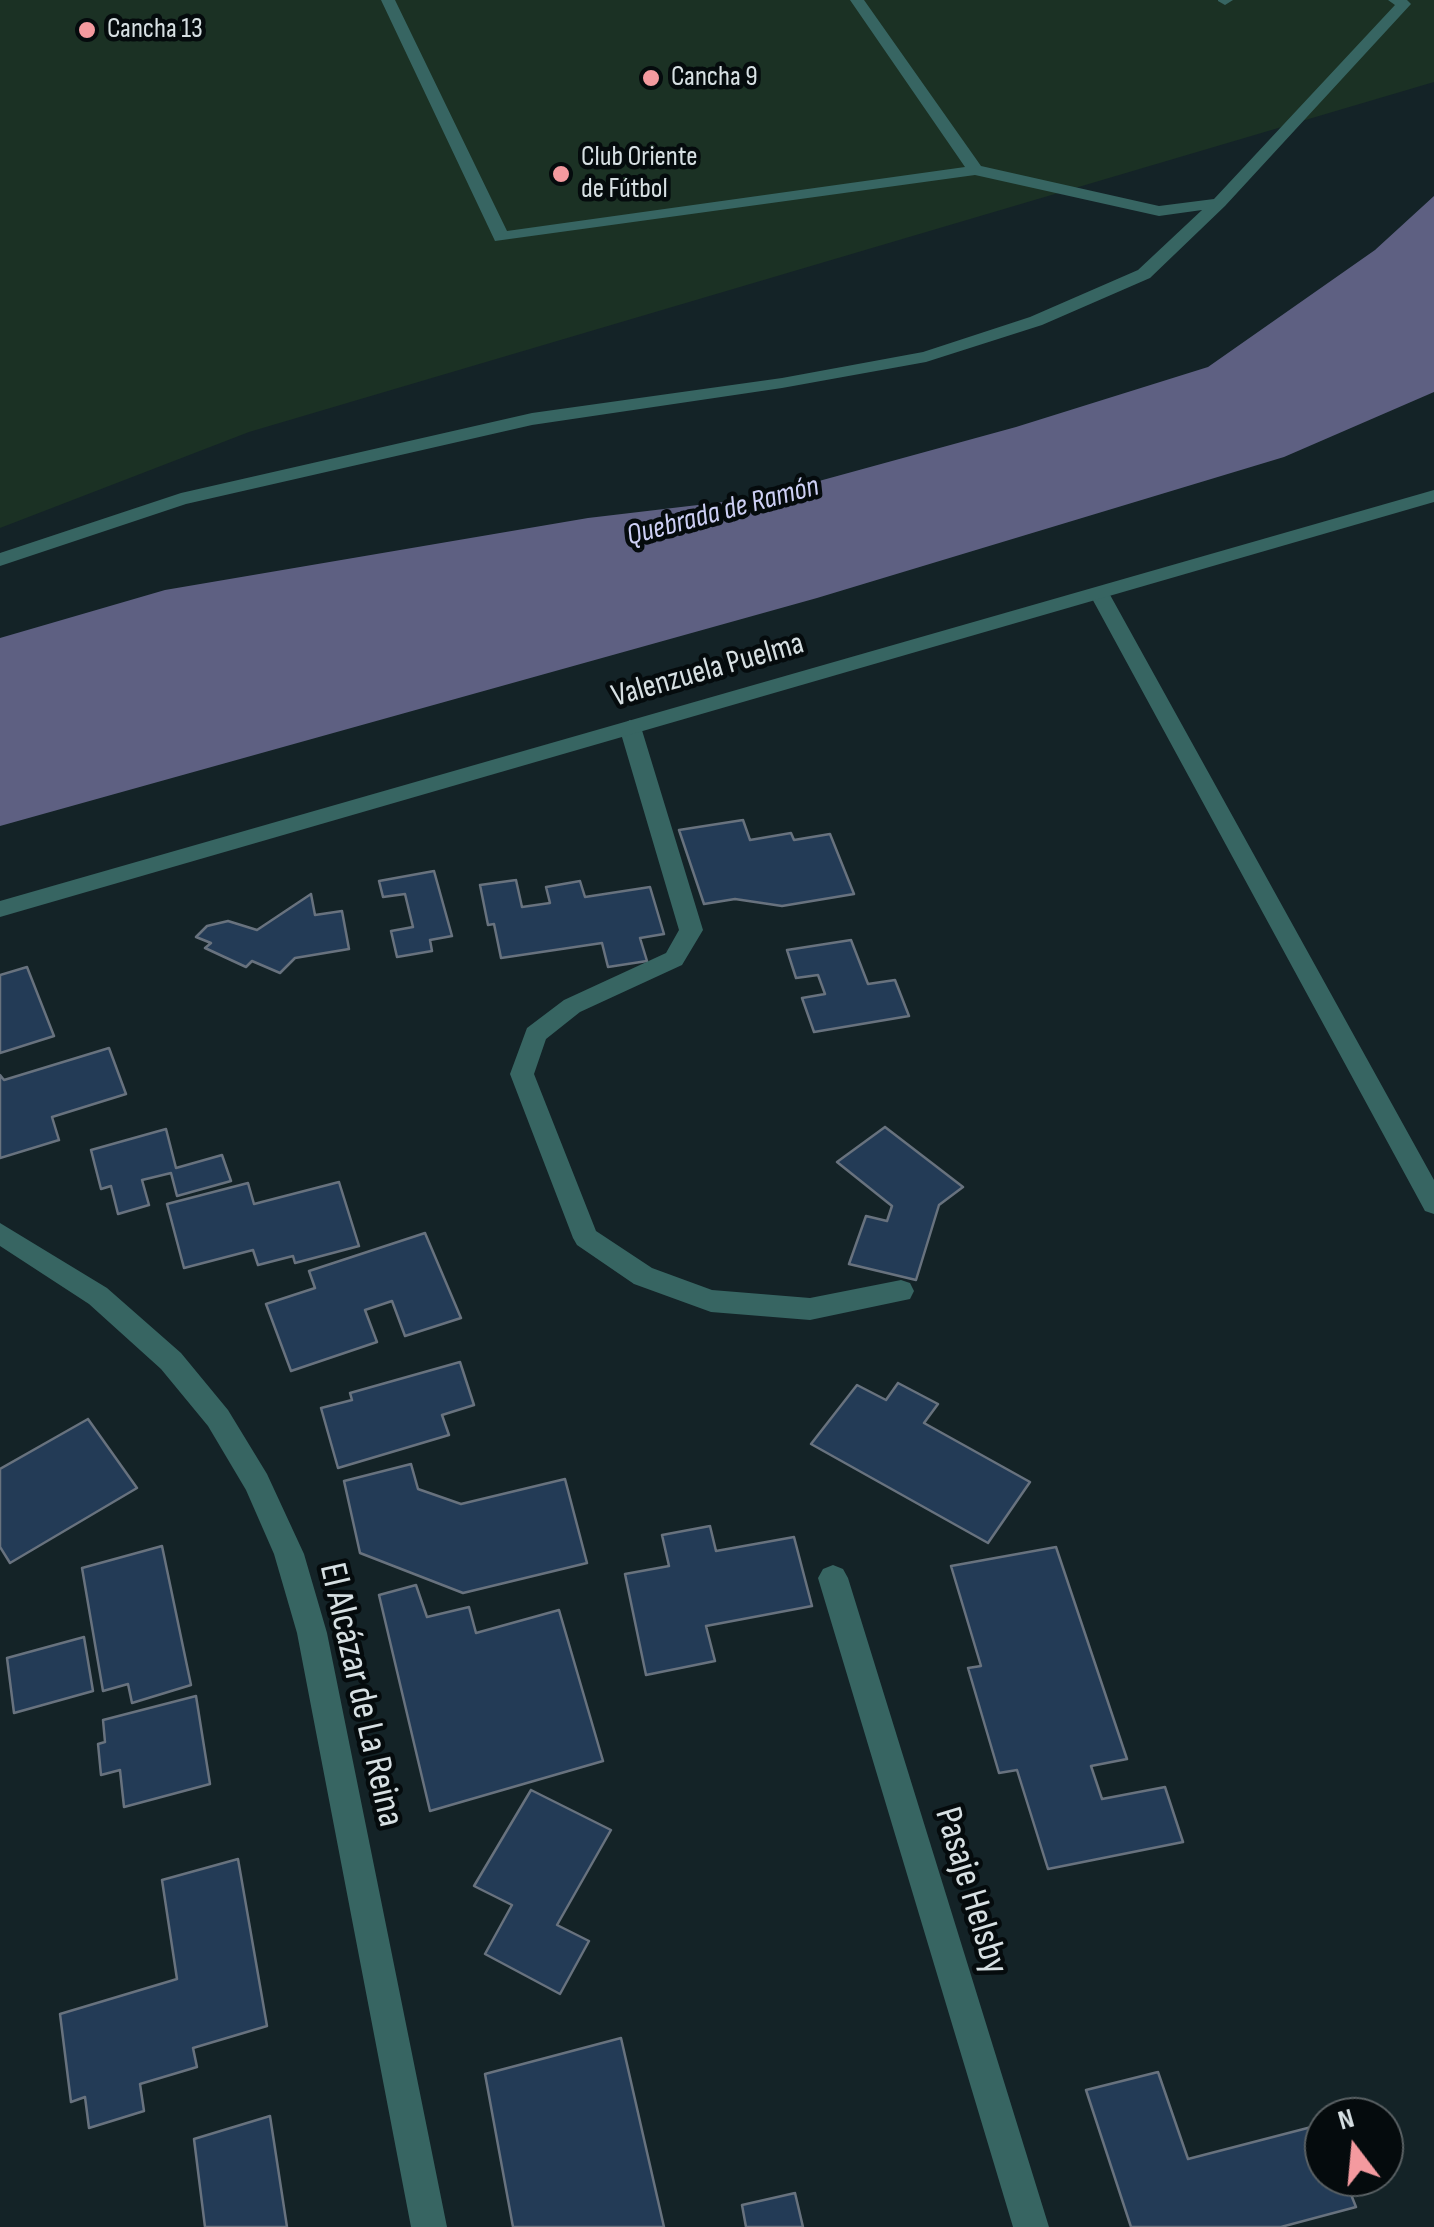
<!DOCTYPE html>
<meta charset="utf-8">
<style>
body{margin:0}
#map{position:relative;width:1434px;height:2227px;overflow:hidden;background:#142327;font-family:"Sofia Sans Condensed",sans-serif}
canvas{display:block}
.north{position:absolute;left:1304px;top:2097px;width:100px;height:100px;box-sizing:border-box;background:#050b0d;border:2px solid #596063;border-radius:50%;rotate:344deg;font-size:28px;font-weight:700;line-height:40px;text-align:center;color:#d7e0e3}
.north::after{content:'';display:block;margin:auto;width:35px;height:45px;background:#f49a9f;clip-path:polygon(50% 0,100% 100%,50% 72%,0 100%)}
</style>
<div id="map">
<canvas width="1434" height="2227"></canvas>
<div class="north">N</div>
</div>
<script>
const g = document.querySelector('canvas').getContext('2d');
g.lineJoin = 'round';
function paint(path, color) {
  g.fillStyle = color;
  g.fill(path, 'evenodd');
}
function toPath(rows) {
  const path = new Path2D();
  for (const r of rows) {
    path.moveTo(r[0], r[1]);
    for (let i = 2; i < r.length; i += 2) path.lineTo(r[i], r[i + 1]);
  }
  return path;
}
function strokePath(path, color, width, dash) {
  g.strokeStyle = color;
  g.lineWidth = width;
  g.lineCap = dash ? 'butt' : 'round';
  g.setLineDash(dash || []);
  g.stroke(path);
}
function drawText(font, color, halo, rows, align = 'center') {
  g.font = font + ' "Sofia Sans Condensed",sans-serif';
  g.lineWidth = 9;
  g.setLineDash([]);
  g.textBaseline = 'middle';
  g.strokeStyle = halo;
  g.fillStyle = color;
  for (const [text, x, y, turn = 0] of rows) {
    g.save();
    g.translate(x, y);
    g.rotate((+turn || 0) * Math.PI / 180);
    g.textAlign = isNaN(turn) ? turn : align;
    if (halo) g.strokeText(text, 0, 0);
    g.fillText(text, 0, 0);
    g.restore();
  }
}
paint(toPath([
 [0,0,1434,0,1434,82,249,432,0,528]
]), '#1b3124');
paint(toPath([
 [1434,196,1434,392,1284,457,817,598,0,826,0,638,165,590,588,518,757,498,1016,427,1208,367,1375,250]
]), '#5e6082');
const building = toPath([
 [743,820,750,840,791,833,794,840,830,834,854,894,782,906,735,899,704,904,679,830,743,820],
 [434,871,452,936,430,940,432,951,397,957,391,931,413,927,405,894,383,897,379,881,434,871],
 [516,880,522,907,550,903,546,887,580,881,585,897,650,887,664,934,640,938,647,961,608,967,602,943,501,958,494,924,488,925,480,885,516,880],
 [311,894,315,915,342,911,349,949,295,958,280,973,252,961,246,967,205,948,211,943,196,937,207,926,228,921,257,930,311,894],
 [851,940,868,984,895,980,909,1016,814,1032,802,998,825,994,818,975,796,978,787,950,851,940],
 [27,967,54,1036,0,1053,0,975,27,967],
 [109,1048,126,1094,52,1117,59,1140,0,1158,0,1075,4,1080,109,1048],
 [885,1127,963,1187,939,1205,916,1280,849,1264,866,1216,887,1221,892,1206,837,1162,885,1127],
 [166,1129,176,1168,222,1155,231,1181,177,1196,171,1173,142,1180,149,1205,118,1214,111,1186,101,1189,91,1150,166,1129],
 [339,1182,359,1246,295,1263,293,1256,258,1265,253,1250,184,1268,167,1204,248,1183,254,1204,339,1182],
 [425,1233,461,1318,405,1336,392,1301,365,1310,377,1342,291,1371,266,1304,315,1288,309,1271,425,1233],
 [460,1362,474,1405,442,1415,449,1435,338,1468,321,1408,352,1400,350,1393,460,1362],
 [898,1383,938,1404,924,1423,1030,1482,988,1543,811,1444,857,1385,886,1400,898,1383],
 [88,1419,137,1488,10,1563,0,1547,0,1469,88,1419],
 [411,1464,418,1489,461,1504,565,1479,587,1563,463,1593,360,1553,344,1481,411,1464],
 [710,1526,716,1551,794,1537,812,1606,706,1626,715,1661,646,1675,625,1574,669,1566,662,1535,710,1526],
 [162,1546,191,1685,132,1703,128,1684,103,1691,82,1568,162,1546],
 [1056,1547,1127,1759,1091,1766,1102,1799,1165,1787,1183,1842,1048,1869,1017,1770,999,1773,968,1668,981,1666,951,1566,1056,1547],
 [416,1585,427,1617,469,1607,476,1633,559,1610,603,1761,430,1811,379,1595,416,1585],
 [84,1637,93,1691,14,1713,7,1658,84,1637],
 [196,1696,210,1784,124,1807,120,1770,101,1775,98,1744,105,1742,103,1720,196,1696],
 [531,1790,611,1830,557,1925,589,1941,560,1994,485,1954,512,1905,474,1886,531,1790],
 [238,1859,267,2026,193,2048,197,2067,140,2084,144,2111,89,2128,85,2097,71,2102,60,2014,177,1979,162,1880,238,1859],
 [621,2038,664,2227,513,2227,485,2074,621,2038],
 [1158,2072,1188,2159,1323,2124,1324,2177,1344,2177,1356,2207,1281,2227,1131,2227,1086,2090,1158,2072],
 [270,2116,287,2227,205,2227,194,2139,270,2116],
 [795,2193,803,2227,746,2227,742,2205,795,2193]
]);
paint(building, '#233b56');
strokePath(building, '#68727e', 2.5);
paint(toPath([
 [381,0,395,0,507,231,965,167,850,0,864,0,981,166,1159,206,1214,199,1395,5,1388,0,1407,0,1411,4,1225,206,1150,278,1042,325,926,362,782,388,532,425,186,504,0,566,0,553,181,493,532,413,782,378,923,352,1030,317,1138,270,1202,210,1159,216,975,175,495,241,381,0],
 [1233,0,1225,5,1218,1,1218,0,1233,0],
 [1099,587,1109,593,1434,1180,1434,1214,1425,1211,1089,593,1099,587],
 [630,720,641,727,703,930,682,965,580,1012,546,1039,534,1074,596,1231,652,1268,712,1290,810,1298,901,1280,910,1283,914,1291,910,1299,810,1320,711,1312,634,1284,577,1245,573,1238,510,1074,527,1028,564,1000,666,953,679,930,619,727,630,720]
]), '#376562');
paint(toPath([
 [0,1223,107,1288,181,1353,228,1410,267,1474,304,1554,327,1633,447,2227,411,2227,297,1633,274,1554,246,1490,208,1426,161,1369,89,1304,0,1246,0,1223],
 [833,1565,843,1569,848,1578,1049,2227,1013,2227,818,1578,823,1569,833,1565]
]), '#376562');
paint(toPath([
 [1434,490,1434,502,0,917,0,901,1434,490]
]), '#376562');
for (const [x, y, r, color] of [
 [87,30,10,"#f49a9f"],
 [651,78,10,"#f49a9f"],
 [561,174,10,"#f49a9f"]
]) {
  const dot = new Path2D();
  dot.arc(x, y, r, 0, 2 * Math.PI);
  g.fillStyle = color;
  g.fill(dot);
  strokePath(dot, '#050b0d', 4);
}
drawText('28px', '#d7e0e3', '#050b0d', [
 ["Cancha 13",107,30],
 ["Cancha 9",671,78],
 ["Club Oriente",581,158],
 ["de Fútbol",581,190]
], 'left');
drawText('italic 30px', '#ced0f5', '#050b0d', [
 ["Quebrada de Ramón",723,512,-15]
]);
drawText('32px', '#d7e0e3', '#050b0d', [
 ["Valenzuela Puelma",708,671,-16]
]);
drawText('38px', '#d7e0e3', '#050b0d', [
 ["El Alcázar de La Reina",360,1695,77],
 ["Pasaje Helsby",970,1891,73]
]);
</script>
